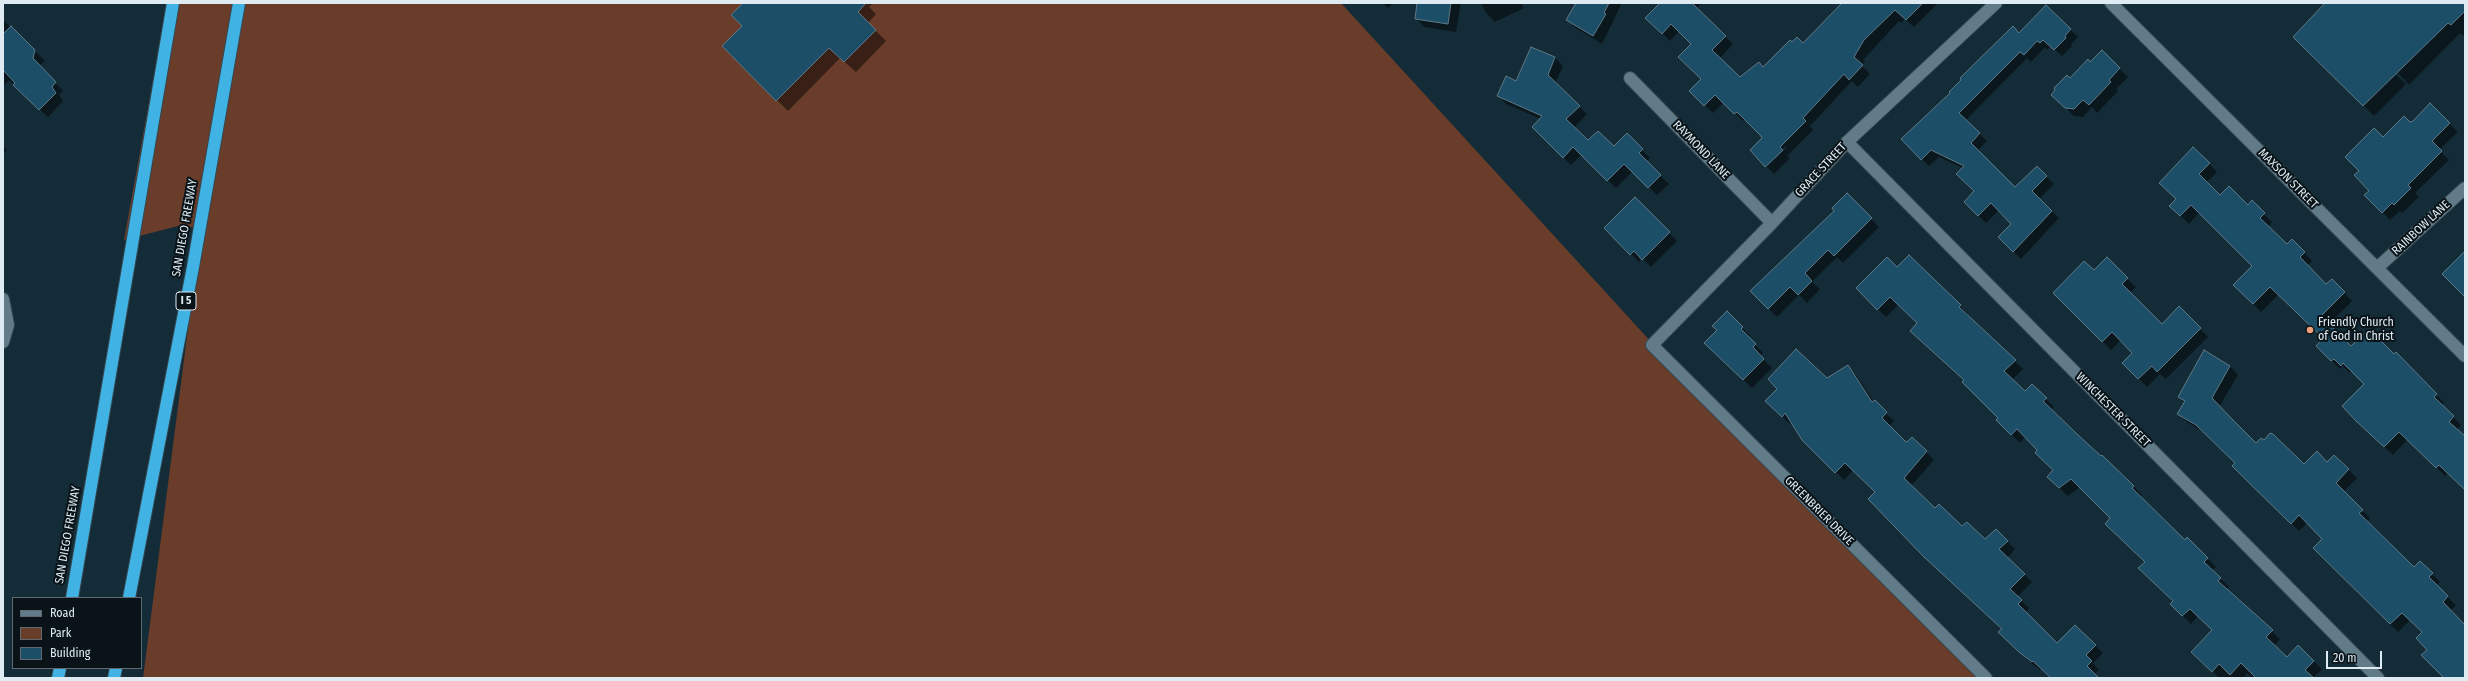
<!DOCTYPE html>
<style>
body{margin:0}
#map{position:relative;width:2468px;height:681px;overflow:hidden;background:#142c37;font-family:"Fira Sans Condensed",sans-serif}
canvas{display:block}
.frame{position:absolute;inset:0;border:4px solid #deebf3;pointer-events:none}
.legend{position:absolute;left:12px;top:597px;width:130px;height:72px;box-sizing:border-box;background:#091318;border:1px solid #5e6970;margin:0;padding:5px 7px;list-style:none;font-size:12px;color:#deebf3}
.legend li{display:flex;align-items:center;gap:8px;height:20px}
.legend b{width:20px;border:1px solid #5e6970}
.scale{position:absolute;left:2326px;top:651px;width:56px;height:18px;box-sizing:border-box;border:2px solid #deebf3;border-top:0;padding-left:5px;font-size:12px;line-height:14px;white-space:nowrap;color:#deebf3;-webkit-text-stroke:3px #091318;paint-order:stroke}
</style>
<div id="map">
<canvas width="2468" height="681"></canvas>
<div class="frame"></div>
<ul class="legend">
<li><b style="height:5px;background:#627b88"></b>Road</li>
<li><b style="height:11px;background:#693d2a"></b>Park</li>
<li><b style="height:11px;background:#1c4f67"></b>Building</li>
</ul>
<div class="scale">20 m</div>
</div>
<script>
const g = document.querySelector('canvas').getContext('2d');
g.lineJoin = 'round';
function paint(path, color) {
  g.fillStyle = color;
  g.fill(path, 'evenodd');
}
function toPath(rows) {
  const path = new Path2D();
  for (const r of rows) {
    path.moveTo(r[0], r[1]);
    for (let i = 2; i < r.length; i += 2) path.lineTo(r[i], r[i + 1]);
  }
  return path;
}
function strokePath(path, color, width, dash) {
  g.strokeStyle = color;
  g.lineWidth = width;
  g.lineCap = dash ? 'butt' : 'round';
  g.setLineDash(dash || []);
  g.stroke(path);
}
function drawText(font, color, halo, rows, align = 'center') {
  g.font = font + ' "Fira Sans Condensed",sans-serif';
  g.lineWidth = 4;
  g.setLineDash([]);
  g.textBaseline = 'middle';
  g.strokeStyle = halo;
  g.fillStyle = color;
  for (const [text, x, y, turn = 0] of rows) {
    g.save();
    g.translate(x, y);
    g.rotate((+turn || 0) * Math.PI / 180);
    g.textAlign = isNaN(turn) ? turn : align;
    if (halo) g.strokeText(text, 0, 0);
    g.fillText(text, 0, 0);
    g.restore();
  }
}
paint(toPath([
 [167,3,1341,3,1653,344,1986,678,143,678,201,228,178,226,124,240]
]), '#693d2a');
paint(toPath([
 [745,3,873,3,869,7,876,14,868,23,886,41,856,72,840,58,788,111,723,46,743,26],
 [1382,3,1393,3,1388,8],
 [1418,3,1461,3,1456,32,1424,27,1416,18],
 [1481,3,1521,3,1524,8,1495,22,1487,14],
 [1574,3,1622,3,1602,44,1576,28,1567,20,1576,5],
 [1661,3,1702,3,1696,9,1733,44,1719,59,1740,78,1763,68,1792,44,1803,44,1843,3,1938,3,1914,27,1905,19,1901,23,1899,21,1863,60,1865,61,1861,65,1870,74,1858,87,1852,81,1810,126,1813,130,1787,156,1790,158,1774,174,1767,167,1787,147,1786,146,1765,166,1761,134,1745,119,1743,121,1724,102,1713,113,1691,91,1702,79,1692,44,1679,31,1670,41,1647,18],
 [2325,3,2465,3,2465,33,2463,36,2460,33,2409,85,2395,70,2393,72,2406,84,2374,116,2294,37],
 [2046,6,2078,37,2071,44,2072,46,2062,56,2051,46,2047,50,2045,47,2031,62,2027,58,1966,120,1987,141,1977,151,2015,189,2037,167,2054,184,2039,199,2059,218,2021,259,1999,237,2013,224,1999,210,1986,223,1965,202,1975,191,1963,168,1939,157,1929,166,1902,139,2019,34],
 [3,20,45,61,39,66,63,91,59,95,63,101,48,117,9,80,3,86],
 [1531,48,1555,58,1563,66,1555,84,1587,114,1574,128,1588,142,1614,148,1627,135,1650,158,1646,162,1669,184,1657,195,1633,171,1616,188,1581,155,1571,165,1533,127,1541,119,1506,104,1498,95,1517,82],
 [2102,52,2128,77,2116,89,2118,91,2097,113,2092,107,2083,117,2074,116,2061,103,2070,79],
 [2430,105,2458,132,2439,150,2449,160,2415,193,2419,197,2402,213,2400,211,2390,220,2366,195,2370,191,2360,171,2383,138,2413,122],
 [3,146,7,150,3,154],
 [2193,148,2217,172,2206,183,2220,196,2248,206,2252,202,2272,222,2268,227,2287,245,2292,240,2312,261,2307,266,2326,285,2332,280,2352,301,2328,325,2351,348,2394,355,2396,353,2444,403,2442,405,2461,425,2457,430,2465,438,2465,488,2448,472,2445,476,2408,439,2393,455,2365,429,2366,384,2352,370,2350,373,2343,366,2340,369,2317,346,2324,339,2278,295,2261,312,2235,285,2253,266,2200,212,2189,224,2171,206,2177,200],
 [1847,194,1879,227,1843,263,1837,257,1812,282,1820,289,1807,303,1799,295,1777,317,1751,291,1836,211],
 [1635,198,1677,241,1651,267,1642,258,1639,262,1605,228],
 [1909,256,1968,314,1967,316,2023,369,2012,380,2025,393,2032,385,2054,407,2051,410,2101,458,2102,456,2142,495,2140,497,2185,541,2187,538,2216,567,2212,570,2229,587,2226,589,2280,639,2274,646,2287,658,2298,646,2322,669,2313,678,2252,678,2247,673,2243,678,2219,678,2193,651,2213,631,2198,616,2191,624,2179,612,2146,562,2112,518,2080,487,2068,496,2048,477,2054,470,2039,450,2025,437,2020,443,1997,420,1999,418,1965,381,1919,324,1899,304,1886,317,1857,288,1897,269],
 [2107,259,2136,287,2129,293,2162,325,2179,308,2208,337,2166,379,2160,374,2147,387,2124,363,2134,353,2121,340,2111,350,2054,293,2094,272],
 [1727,313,1750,336,1748,338,1763,353,1760,356,1772,368,1752,388,1706,343,1718,330],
 [2230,366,2238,375,2219,407,2256,444,2304,466,2327,463,2334,456,2357,478,2343,492,2370,518,2367,522,2414,569,2420,562,2440,582,2436,586,2456,605,2450,611,2465,626,2465,678,2446,678,2429,650,2423,632,2410,620,2398,632,2314,548,2323,539,2307,523,2299,531,2234,466,2236,463,2205,433,2187,422,2178,414,2185,403,2179,397],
 [1848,367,1856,375,1874,402,1894,421,1889,426,1904,441,1908,443,1912,438,1934,460,1911,486,1935,510,1962,528,1985,541,1996,530,2015,549,2007,558,2032,582,2017,597,2029,608,2025,613,2057,644,2075,626,2103,653,2093,663,2099,670,2094,674,2098,678,2052,678,2042,668,2040,670,2028,660,2000,632,2003,629,1905,537,1906,536,1876,492,1853,470,1844,480,1803,439,1792,422,1790,424,1767,401,1827,379]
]), '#0007');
const building = toPath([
 [743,3,866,3,858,12,876,30,844,62,829,48,776,101,722,46,742,26,731,15,743,3],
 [1417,3,1451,3,1448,24,1415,19,1417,3],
 [1576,3,1609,3,1604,13,1606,14,1593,36,1566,20,1576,3],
 [1660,3,1692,3,1726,36,1712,50,1740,77,1759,62,1763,67,1790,40,1792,42,1797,37,1803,43,1842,3,1923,3,1906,20,1895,10,1864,40,1854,57,1863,65,1849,80,1844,74,1803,118,1806,121,1780,147,1783,150,1765,167,1750,150,1762,138,1760,135,1737,112,1734,114,1715,95,1704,106,1689,91,1701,79,1678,57,1691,44,1671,24,1662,34,1645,18,1660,3],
 [2325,3,2465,3,2465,11,2451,25,2448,23,2363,106,2293,37,2325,3],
 [2046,5,2071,29,2065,36,2066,38,2054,50,2043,40,2040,43,2037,41,2024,55,2020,52,1959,113,1980,133,1971,143,2015,187,2037,166,2047,176,2032,191,2052,211,2013,252,1998,237,2011,224,1991,203,1978,216,1964,202,1974,191,1956,174,1964,166,1931,150,1921,160,1901,139,1950,93,1949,92,1961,80,1960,78,2013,26,2019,33,2046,5],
 [11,26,35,50,33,58,56,82,52,87,56,93,39,110,13,85,15,83,3,70,3,34,11,26],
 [1531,47,1555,57,1548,75,1580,106,1566,119,1588,140,1598,131,1614,146,1627,133,1643,149,1639,153,1661,175,1648,188,1624,164,1607,181,1573,147,1563,158,1532,127,1542,116,1497,96,1506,76,1516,81,1531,47],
 [2102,50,2120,68,2109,80,2111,82,2089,105,2083,100,2074,109,2065,108,2051,95,2055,90,2054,88,2067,75,2070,78,2088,59,2090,62,2102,50],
 [2430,103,2450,123,2432,141,2442,151,2408,185,2411,188,2394,205,2392,203,2382,213,2364,195,2369,191,2354,175,2359,171,2345,157,2374,128,2383,137,2404,116,2410,122,2413,121,2430,103],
 [2193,147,2210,163,2199,174,2220,195,2229,186,2248,205,2252,200,2265,213,2260,218,2287,244,2292,239,2305,252,2300,257,2326,284,2332,279,2345,292,2321,316,2351,346,2369,329,2394,354,2396,352,2437,394,2434,397,2454,416,2449,422,2465,436,2465,490,2439,465,2436,468,2399,432,2384,447,2356,421,2342,406,2364,384,2343,363,2341,366,2334,359,2331,361,2316,346,2323,338,2270,287,2253,304,2233,285,2252,266,2191,205,2180,216,2169,206,2176,199,2159,183,2193,147],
 [1847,193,1872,218,1834,256,1828,250,1805,273,1812,281,1798,295,1790,287,1768,309,1750,291,1834,211,1832,208,1847,193],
 [1635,197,1670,232,1642,260,1634,251,1630,255,1604,228,1635,197],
 [2465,251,2465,297,2442,274,2465,251],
 [1909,255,1961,305,1959,307,2016,360,2004,371,2025,391,2032,384,2047,398,2043,401,2078,435,2101,456,2102,455,2134,486,2132,488,2185,540,2187,537,2208,558,2204,562,2221,578,2218,581,2273,630,2266,637,2287,657,2298,645,2314,661,2305,670,2314,678,2256,678,2241,663,2230,675,2219,664,2212,672,2191,652,2212,630,2190,609,2182,616,2170,604,2173,601,2138,568,2145,562,2105,524,2110,518,2071,479,2059,488,2047,477,2053,470,2035,453,2037,450,2017,429,2011,435,1996,420,1998,418,1962,382,1964,380,1910,331,1917,323,1890,297,1877,310,1856,288,1887,257,1897,267,1909,255],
 [2107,257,2128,278,2122,284,2162,324,2179,306,2201,328,2157,372,2152,366,2138,379,2122,363,2132,353,2112,332,2102,342,2053,293,2084,261,2094,270,2107,257],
 [1727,311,1743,327,1741,329,1756,344,1753,347,1764,359,1743,380,1704,343,1717,330,1712,326,1727,311],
 [1796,349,1827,378,1848,365,1872,402,1875,400,1887,412,1882,418,1905,441,1907,442,1912,437,1927,451,1904,478,1935,508,1939,504,1962,526,1967,522,1985,539,1996,529,2008,541,1999,549,2025,574,2010,589,2022,600,2018,604,2057,643,2075,625,2096,645,2086,655,2092,661,2087,666,2099,678,2051,678,2033,661,2032,662,2019,652,1998,632,2002,629,1924,557,1868,499,1875,492,1845,463,1835,473,1802,440,1785,413,1782,417,1765,401,1777,389,1768,379,1796,349],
 [2204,350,2230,366,2212,398,2233,420,2256,443,2261,438,2264,440,2270,433,2273,434,2304,464,2317,451,2327,462,2334,455,2349,469,2336,483,2363,510,2359,513,2414,567,2420,561,2433,573,2429,577,2448,596,2443,602,2465,625,2465,678,2444,678,2421,655,2427,650,2416,638,2422,632,2402,613,2390,624,2313,548,2322,539,2299,515,2291,524,2232,466,2235,463,2196,425,2177,414,2185,401,2178,397,2204,350]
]);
paint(building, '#1c4f67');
strokePath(building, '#5f7885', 1);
const minor = toPath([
 [2111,3,2465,356],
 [1630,78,1772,223],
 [1847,142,2378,678],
 [2377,268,2465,188],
 [3,299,8,325,3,342],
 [1986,678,1652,345,1772,223,1847,142,1996,3]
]);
const highway = toPath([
 [72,598,173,3],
 [129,598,193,267,239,3],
 [58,678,60,668],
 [114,678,116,668]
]);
strokePath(minor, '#354851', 14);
strokePath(highway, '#354851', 14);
strokePath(minor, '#627b88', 12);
strokePath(highway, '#41b2e4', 12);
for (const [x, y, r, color] of [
 [2310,330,4,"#f2a17e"]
]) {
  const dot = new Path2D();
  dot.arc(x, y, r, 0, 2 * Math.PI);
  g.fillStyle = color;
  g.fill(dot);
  strokePath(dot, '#091318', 1.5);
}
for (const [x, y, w] of [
 [186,301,20]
]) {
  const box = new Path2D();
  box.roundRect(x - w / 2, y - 9, w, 18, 3);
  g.fillStyle = '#091318';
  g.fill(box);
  strokePath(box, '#deebf3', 1);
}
drawText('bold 11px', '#deebf3', null, [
 ["I 5",186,301]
]);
drawText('12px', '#deebf3', '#091318', [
 ["RAYMOND LANE",1701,150,46],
 ["GRACE STREET",1821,170,-47],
 ["MAXSON STREET",2288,179,45],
 ["SAN DIEGO FREEWAY",185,228,-80],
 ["RAINBOW LANE",2421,228,-43],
 ["WINCHESTER STREET",2113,410,45],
 ["GREENBRIER DRIVE",1819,511,45],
 ["SAN DIEGO FREEWAY",68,535,-80]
]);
drawText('12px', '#deebf3', '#091318', [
 ["Friendly Church",2318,323],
 ["of God in Christ",2318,337]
], 'left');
</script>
